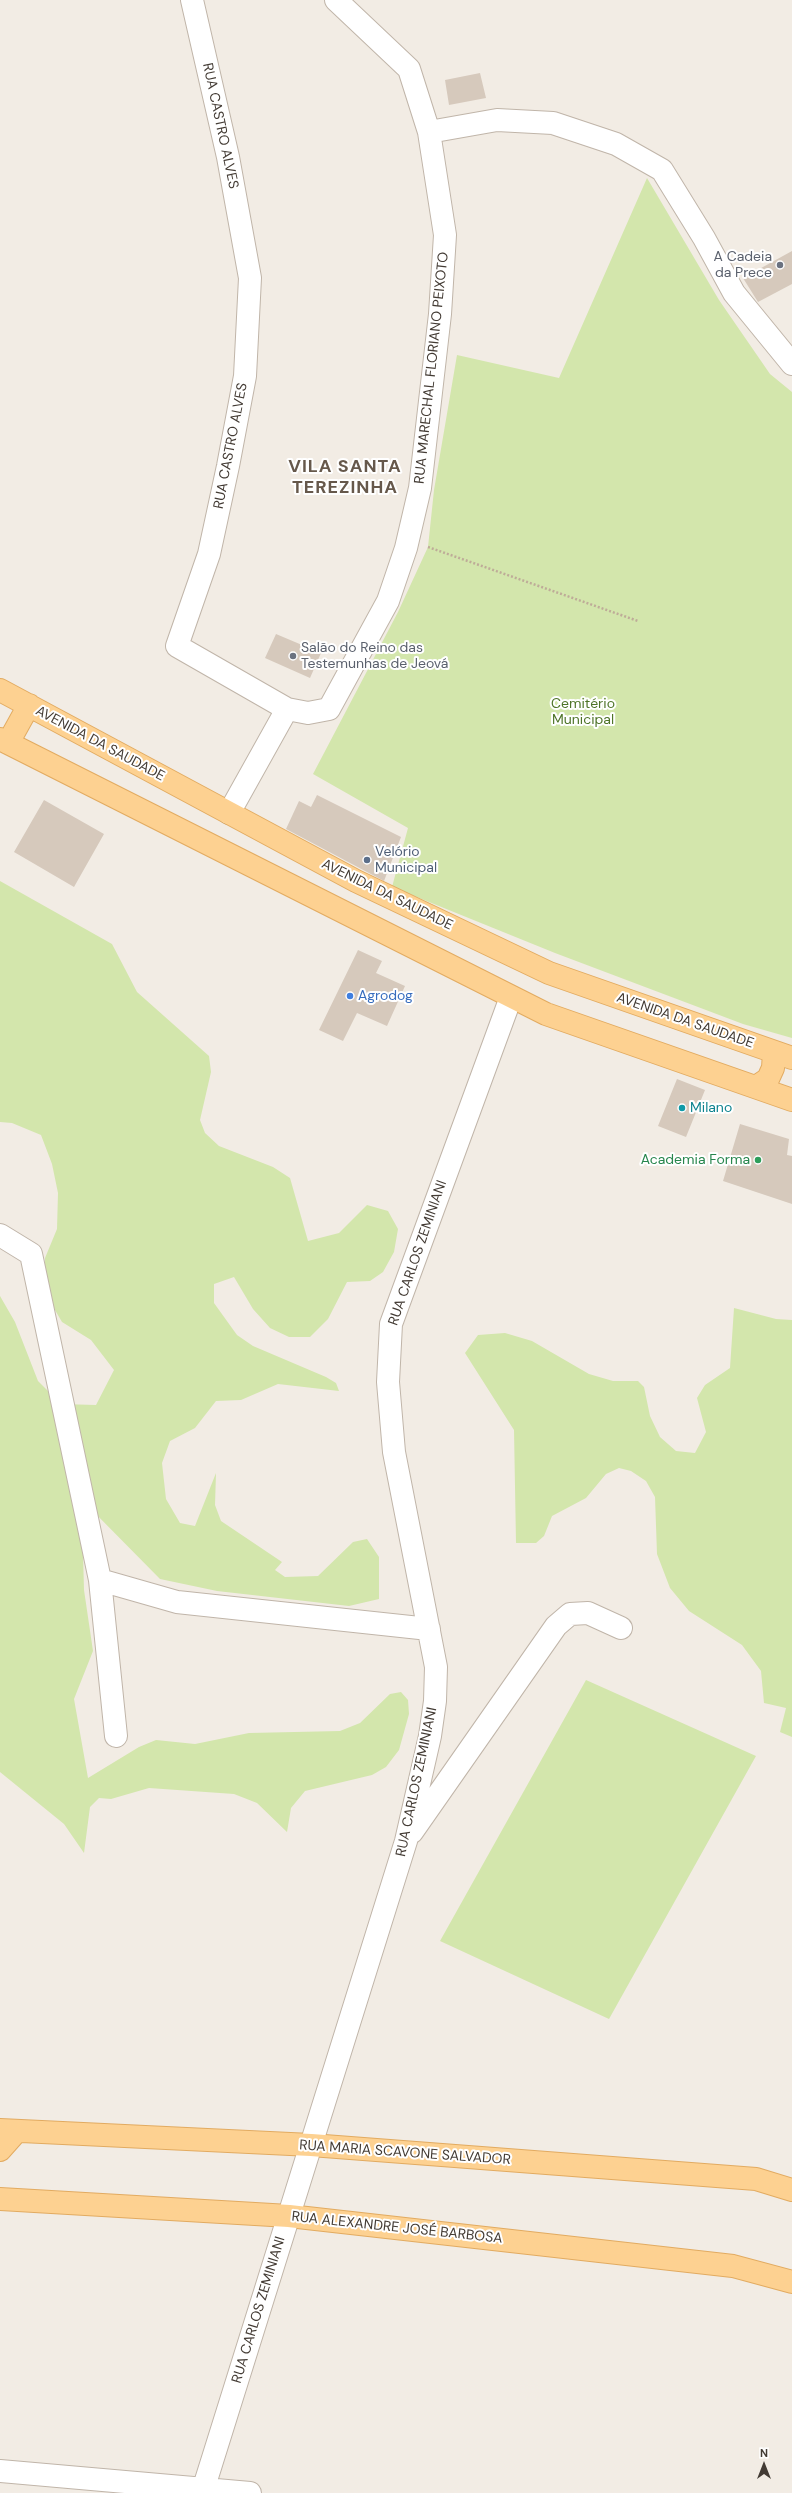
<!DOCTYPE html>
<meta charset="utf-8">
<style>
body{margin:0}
#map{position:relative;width:792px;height:2493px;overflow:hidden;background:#f2ece4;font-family:"DM Sans",sans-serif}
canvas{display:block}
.north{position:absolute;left:744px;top:2445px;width:40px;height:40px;-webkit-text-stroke:3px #fff;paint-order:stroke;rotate:0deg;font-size:11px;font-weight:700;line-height:16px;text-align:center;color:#433b34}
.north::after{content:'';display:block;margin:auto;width:14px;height:18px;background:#433b34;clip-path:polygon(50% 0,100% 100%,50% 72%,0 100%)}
</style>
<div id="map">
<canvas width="792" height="2493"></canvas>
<div class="north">N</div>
</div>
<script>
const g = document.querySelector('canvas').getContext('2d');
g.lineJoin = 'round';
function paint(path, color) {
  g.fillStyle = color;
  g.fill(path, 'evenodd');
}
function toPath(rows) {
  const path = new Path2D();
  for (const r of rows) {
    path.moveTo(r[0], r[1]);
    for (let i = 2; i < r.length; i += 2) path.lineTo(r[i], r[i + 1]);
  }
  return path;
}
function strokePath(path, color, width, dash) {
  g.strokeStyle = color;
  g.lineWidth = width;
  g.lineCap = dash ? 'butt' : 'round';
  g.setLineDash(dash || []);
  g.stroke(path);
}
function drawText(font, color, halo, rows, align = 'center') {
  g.font = font + ' "DM Sans",sans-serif';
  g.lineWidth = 4;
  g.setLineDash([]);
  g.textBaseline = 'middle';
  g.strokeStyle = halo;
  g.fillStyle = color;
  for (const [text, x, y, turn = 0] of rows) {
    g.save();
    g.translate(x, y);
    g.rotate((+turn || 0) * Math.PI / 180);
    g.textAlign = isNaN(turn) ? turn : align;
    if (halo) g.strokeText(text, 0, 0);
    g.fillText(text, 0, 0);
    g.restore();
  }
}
paint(toPath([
 [647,178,719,300,770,374,792,392,792,1038,743,1024,555,953,392,887,408,828,313,774,398,612,428,547,434,490,457,355,559,378],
 [0,881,112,944,137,992,209,1056,211,1072,200,1120,205,1133,219,1146,273,1167,290,1178,308,1241,339,1233,367,1205,388,1211,398,1229,394,1252,383,1272,370,1281,347,1282,328,1319,310,1337,289,1337,270,1328,253,1309,234,1277,214,1284,214,1303,237,1335,253,1346,326,1377,336,1383,339,1391,278,1384,241,1400,216,1401,195,1428,170,1441,162,1463,166,1499,180,1523,195,1526,216,1473,215,1505,221,1521,282,1562,275,1570,285,1577,318,1576,353,1542,367,1539,379,1557,379,1599,349,1606,217,1591,160,1579,87,1505,82,1517,84,1590,93,1651,74,1699,88,1778,139,1747,156,1740,195,1744,249,1733,340,1731,360,1723,390,1694,401,1692,408,1700,409,1714,399,1750,386,1767,372,1775,305,1791,291,1808,287,1832,257,1803,234,1794,149,1788,111,1799,99,1798,90,1807,84,1853,64,1824,0,1772,0,1296,15,1322,38,1381,61,1404,96,1405,114,1370,91,1340,62,1322,45,1293,45,1258,57,1229,58,1193,52,1164,41,1135,12,1123,0,1122],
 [734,1308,776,1319,792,1320,792,1737,780,1732,786,1708,764,1703,761,1671,742,1645,689,1611,670,1588,657,1554,655,1497,646,1481,631,1471,619,1468,606,1474,586,1498,552,1516,544,1536,536,1543,516,1543,514,1430,465,1353,478,1335,505,1333,532,1341,589,1374,613,1381,638,1381,644,1387,650,1416,660,1437,676,1451,695,1453,706,1432,697,1398,705,1385,730,1368],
 [586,1680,756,1756,609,2019,440,1941]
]), '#d3e6ac');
paint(toPath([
 [480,73,486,98,449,105,445,80],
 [792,251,792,284,758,302,743,278],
 [276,634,321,653,310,678,265,658],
 [317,795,401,837,384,881,286,829,299,801,311,807],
 [44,800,104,834,74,887,14,852],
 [358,950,382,961,376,973,405,986,387,1026,357,1013,343,1041,319,1030],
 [677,1079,705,1090,686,1137,658,1126],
 [740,1124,789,1139,787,1155,792,1156,792,1204,723,1181]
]), '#d6c9bc');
const minor = toPath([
 [192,0,228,157,250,278,245,376,228,466,209,554,177,646,287,709,308,713,329,709,388,601,406,548,420,488,440,314,445,235,429,132,409,69,336,0],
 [429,132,497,120,553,123,616,144,662,170,704,238,734,293,792,364],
 [229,813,287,709],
 [0,1235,31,1254,100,1580,116,1736],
 [100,1580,177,1602,429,1629],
 [412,1832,556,1626,570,1614,588,1613,621,1628],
 [0,2471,250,2493],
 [203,2490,406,1841,430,1736,435,1701,436,1667,394,1452,388,1382,391,1324,511,997]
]);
const major = toPath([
 [0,690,356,881,549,973,792,1058],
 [0,739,546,1014,792,1100],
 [8,743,29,705],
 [756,1087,768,1079,773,1068,774,1052],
 [0,2130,311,2145,756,2179,792,2190],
 [0,2150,16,2132],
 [0,2199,289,2216,733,2266,792,2282]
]);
strokePath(minor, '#c0b5a9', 24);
strokePath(major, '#e2ab61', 24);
strokePath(toPath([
 [428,547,638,621]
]), '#beac98', 2.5, [2, 2]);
strokePath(minor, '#fff', 22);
strokePath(major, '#fdd191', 22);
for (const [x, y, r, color] of [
 [780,265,4,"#6b7280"],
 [293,656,4,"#6b7280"],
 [367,860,4,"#5c6f8a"],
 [350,996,4,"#3f7fe0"],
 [682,1108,4,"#0f9aa8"],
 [758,1160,4,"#2e9e5b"]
]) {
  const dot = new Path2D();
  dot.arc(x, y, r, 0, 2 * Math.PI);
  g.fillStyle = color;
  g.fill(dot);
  strokePath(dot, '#fff', 1.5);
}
drawText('14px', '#433b34', '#fff', [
 ["RUA CASTRO ALVES",220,126,78],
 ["RUA MARECHAL FLORIANO PEIXOTO",432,368,-84],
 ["RUA CASTRO ALVES",231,446,-79],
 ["AVENIDA DA SAUDADE",100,744,28],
 ["AVENIDA DA SAUDADE",387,895,26],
 ["AVENIDA DA SAUDADE",685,1021,19],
 ["RUA CARLOS ZEMINIANI",418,1253,-71],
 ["RUA CARLOS ZEMINIANI",417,1782,-78],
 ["RUA MARIA SCAVONE SALVADOR",405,2153,4],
 ["RUA ALEXANDRE JOSÉ BARBOSA",397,2228,6],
 ["RUA CARLOS ZEMINIANI",259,2310,-73]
]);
drawText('14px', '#5b616d', '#fff', [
 ["A Cadeia",772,257],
 ["da Prece",772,273],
 ["Salão do Reino das",301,648,"left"],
 ["Testemunhas de Jeová",301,664,"left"]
], 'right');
drawText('14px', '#4e7428', '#fff', [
 ["Cemitério",583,704],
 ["Municipal",583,720]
]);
drawText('14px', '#4e5e75', '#fff', [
 ["Velório",375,852],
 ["Municipal",375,868]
], 'left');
drawText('14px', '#366cbe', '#fff', [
 ["Agrodog",358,996]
], 'left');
drawText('14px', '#0d838f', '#fff', [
 ["Milano",690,1108]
], 'left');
drawText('14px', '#27864d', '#fff', [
 ["Academia Forma",750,1160]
], 'right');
g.letterSpacing = '1px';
drawText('bold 18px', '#66584b', '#fff', [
 ["VILA SANTA",345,467],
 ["TEREZINHA",345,488]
]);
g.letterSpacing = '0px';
</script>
